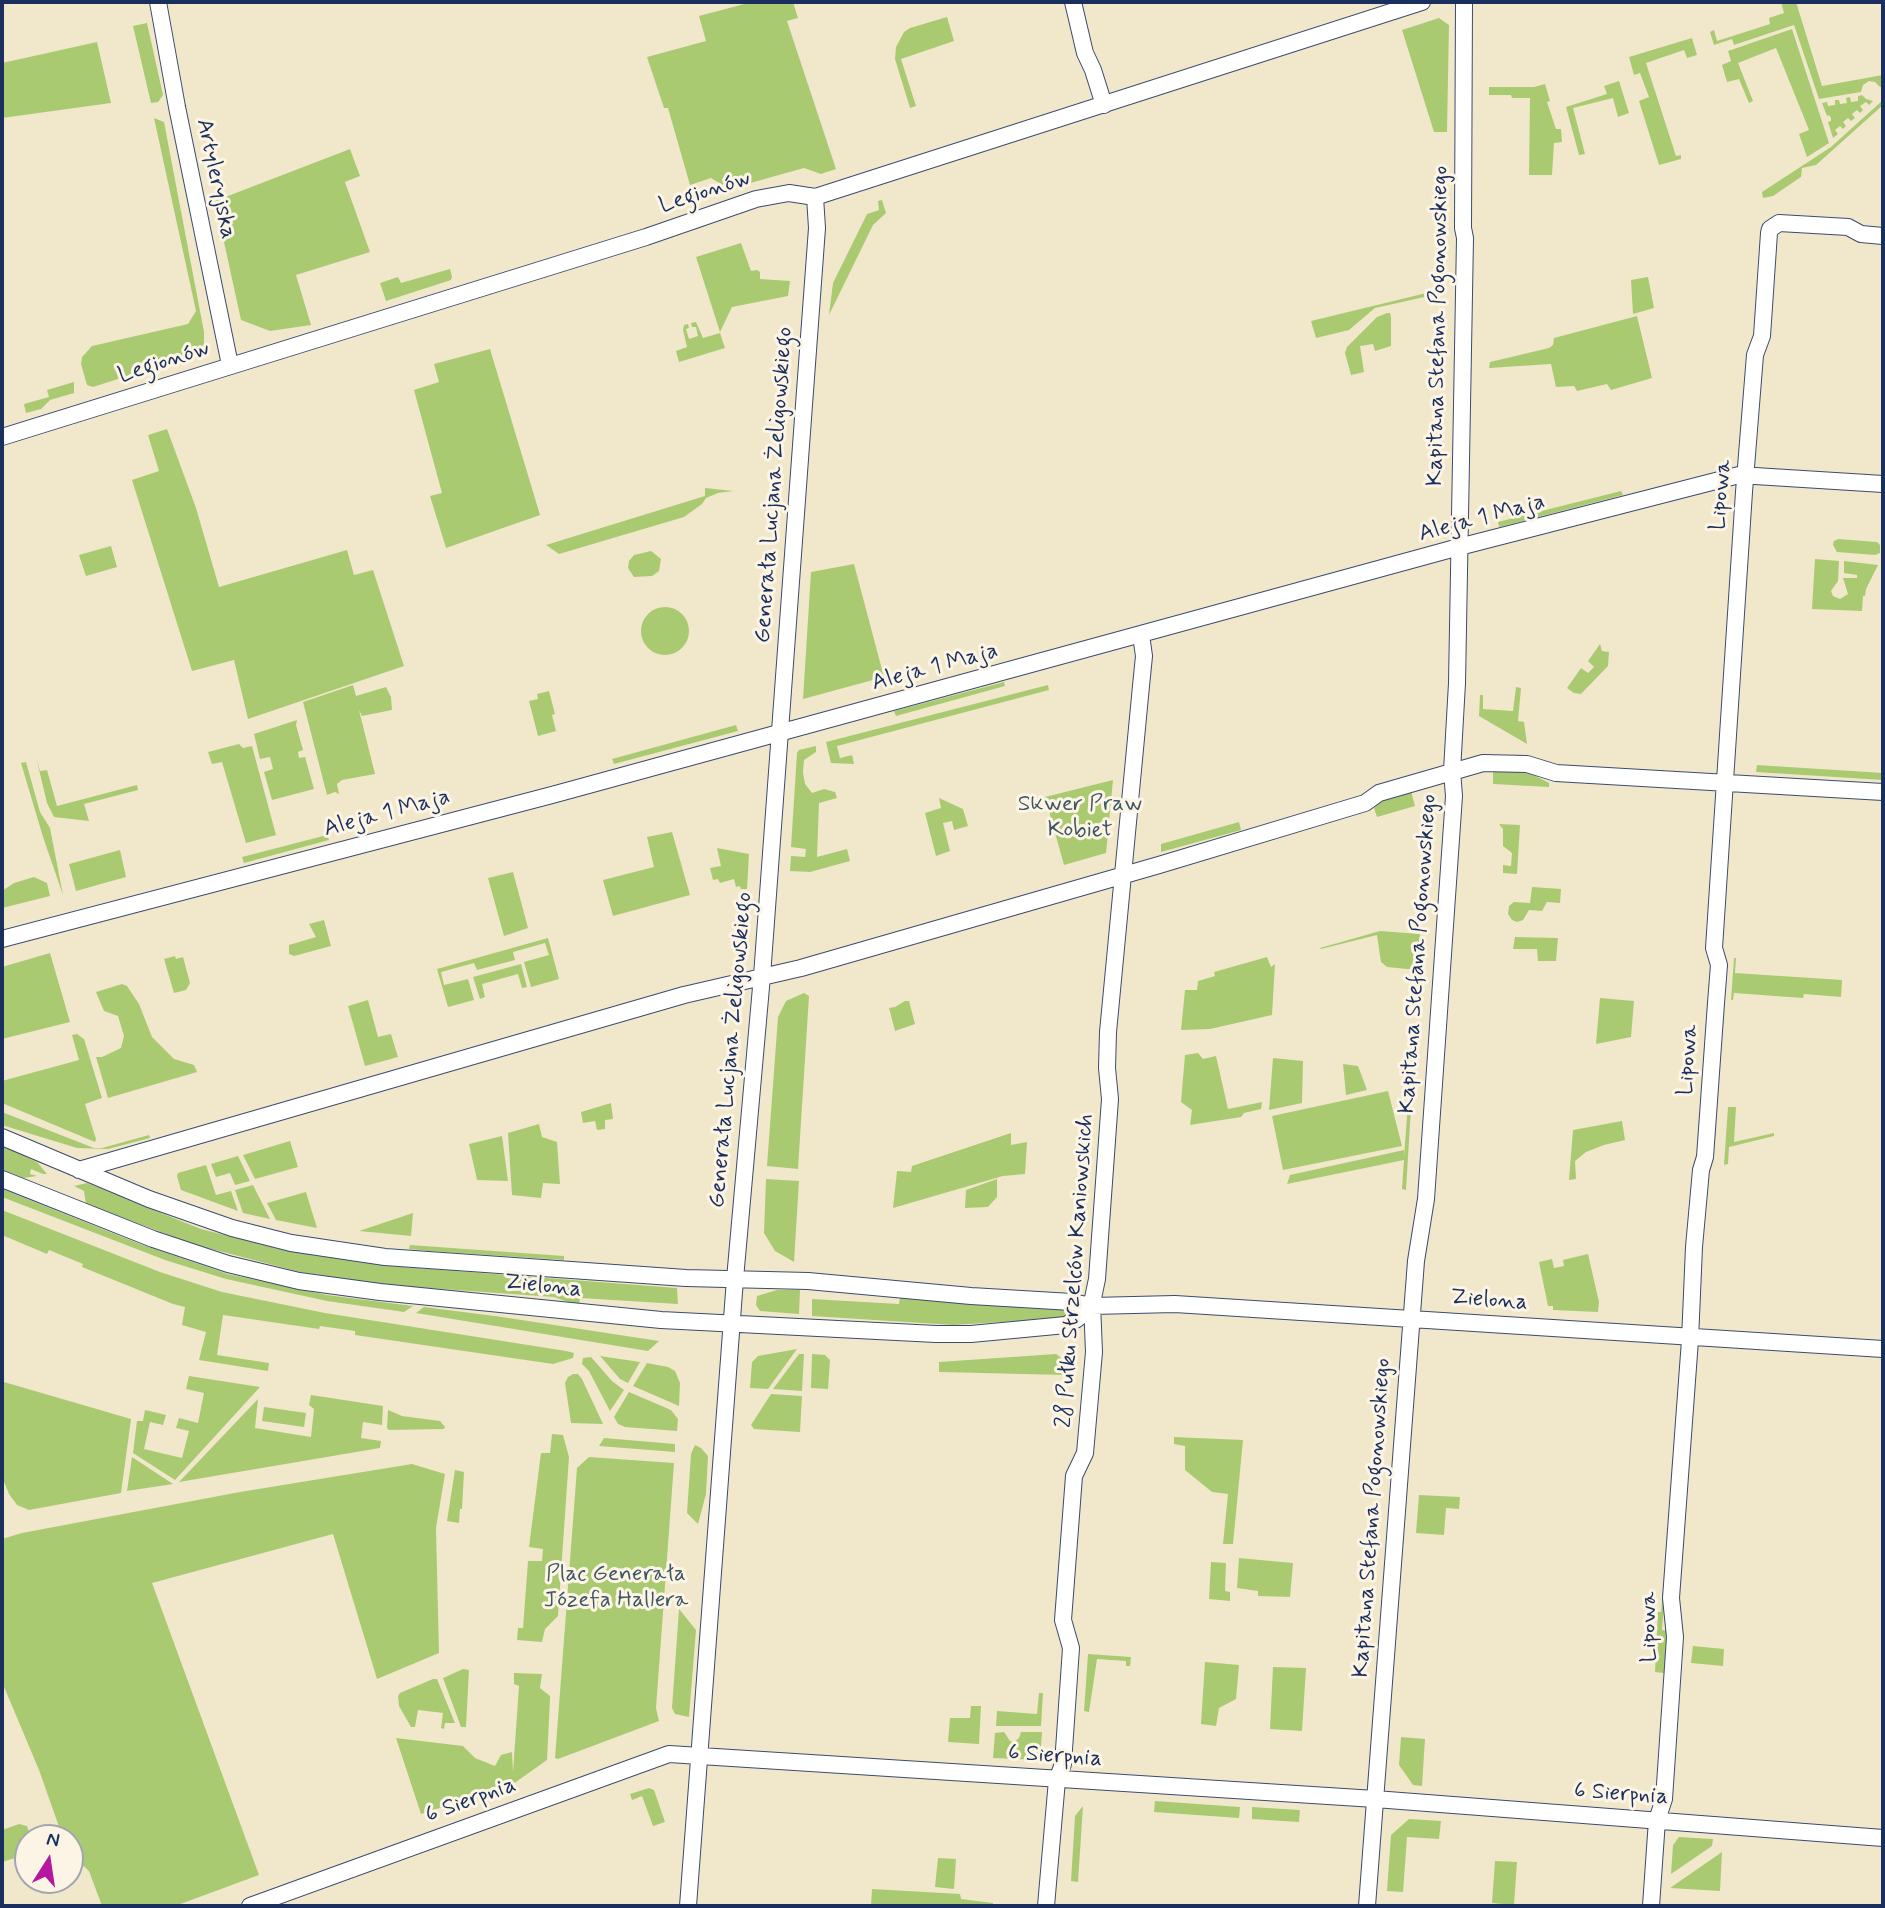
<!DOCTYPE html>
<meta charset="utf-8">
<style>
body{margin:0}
#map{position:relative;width:1885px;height:1908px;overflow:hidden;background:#f1e8cc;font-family:Mynerve,sans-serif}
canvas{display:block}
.frame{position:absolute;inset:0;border:4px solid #1b2f5e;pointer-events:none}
.north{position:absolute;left:14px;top:1824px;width:70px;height:70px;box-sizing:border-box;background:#fcf5e5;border:2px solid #a2a6af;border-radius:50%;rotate:12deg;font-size:19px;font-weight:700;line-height:28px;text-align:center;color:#1b2f5e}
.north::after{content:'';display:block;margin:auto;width:24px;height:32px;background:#b5179e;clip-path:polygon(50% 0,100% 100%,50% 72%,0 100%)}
</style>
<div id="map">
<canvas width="1885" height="1908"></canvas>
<div class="frame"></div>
<div class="north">N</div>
</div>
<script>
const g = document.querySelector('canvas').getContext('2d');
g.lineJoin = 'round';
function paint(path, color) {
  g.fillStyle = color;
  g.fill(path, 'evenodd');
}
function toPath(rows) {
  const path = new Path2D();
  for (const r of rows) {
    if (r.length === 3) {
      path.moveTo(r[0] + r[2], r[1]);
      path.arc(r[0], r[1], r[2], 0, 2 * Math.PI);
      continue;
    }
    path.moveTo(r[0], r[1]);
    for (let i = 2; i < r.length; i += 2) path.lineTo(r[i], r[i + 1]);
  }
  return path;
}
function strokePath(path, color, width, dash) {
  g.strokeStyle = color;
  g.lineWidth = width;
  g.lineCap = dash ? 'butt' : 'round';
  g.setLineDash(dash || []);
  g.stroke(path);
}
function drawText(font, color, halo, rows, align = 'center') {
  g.font = font + ' Mynerve,sans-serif';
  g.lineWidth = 6;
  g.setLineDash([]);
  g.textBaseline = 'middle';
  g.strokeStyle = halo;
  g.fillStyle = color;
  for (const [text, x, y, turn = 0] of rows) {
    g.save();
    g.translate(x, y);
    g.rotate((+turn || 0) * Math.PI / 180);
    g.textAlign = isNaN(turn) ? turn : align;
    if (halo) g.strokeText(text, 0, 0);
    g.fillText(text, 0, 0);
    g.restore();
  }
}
paint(toPath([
 [752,2,793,2,798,18,787,21,836,169,821,174,804,168,729,189,711,178,690,185,668,108,664,108,647,57,706,41,699,16],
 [1781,2,1796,2,1822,86,1883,75,1883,87,1880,87,1875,82,1869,81,1863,85,1861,92,1819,99,1794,25,1734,45,1732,39,1714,45,1710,32,1714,30,1717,41,1770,24,1769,18,1784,13],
 [947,17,954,41,901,59,916,106,910,108,895,59,896,47,904,32,910,28],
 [1439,18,1449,25,1447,132,1434,132,1402,30],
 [147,23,163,95,158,102,151,103,133,26],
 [1792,29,1829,143,1807,157,1799,134,1809,130,1776,48,1738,63,1753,101,1749,103,1739,79,1727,82,1722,65,1731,61,1728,51],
 [1692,38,1697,55,1687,58,1684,50,1646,63,1676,156,1681,155,1681,159,1659,165,1639,101,1649,97,1640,73,1634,75,1629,57],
 [97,42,111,103,2,118,2,63],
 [1619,81,1629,113,1618,117,1613,98,1573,108,1585,154,1579,155,1566,107,1607,94,1604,86],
 [1545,84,1550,101,1547,102,1556,129,1561,129,1562,142,1554,143,1552,175,1529,175,1530,98,1512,98,1511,95,1489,95,1489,87,1534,87],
 [1862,95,1866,99,1873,101,1869,105,1866,102,1860,106,1863,110,1860,113,1857,110,1852,114,1855,118,1851,121,1848,118,1843,122,1846,126,1843,129,1840,126,1835,130,1838,134,1833,138,1828,122,1831,121,1831,118,1829,115,1827,116,1822,103,1827,102,1828,106,1835,105,1835,100,1839,100,1840,104,1847,103,1846,98,1850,97,1851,102,1858,101,1858,96],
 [1883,100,1883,105,1816,165,1802,168,1801,177,1773,196,1763,198,1762,192,1831,147],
 [154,118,164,122,204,332,204,344,201,352,193,355,93,387,87,385,81,364,82,357,92,346,188,324,196,311],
 [350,149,360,176,345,182,370,252,296,275,311,325,270,331,241,320,215,201],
 [882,200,886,213,873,225,829,315,833,283,867,214,879,210,878,201],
 [741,243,751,271,757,270,760,272,760,279,790,281,788,296,732,307,720,332,696,257],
 [450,269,452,277,451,280,386,301,380,283,398,277,401,283],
 [1648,277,1654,308,1633,314,1631,280],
 [1447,288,1447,292,1375,308,1349,330,1316,338,1311,321],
 [1387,313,1390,313,1391,317,1391,346,1375,351,1373,344,1360,346,1364,372,1351,375,1345,353,1347,347,1377,317],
 [1637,316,1652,378,1611,390,1607,384,1577,391,1574,386,1556,387,1551,364,1489,368,1490,362,1549,348,1553,345,1554,338],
 [696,322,703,338,720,333,725,348,679,362,676,351,687,347,683,330,684,325,688,324,689,328,686,329,689,339,698,336,696,327,692,327,691,323],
 [490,349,540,515,446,548,430,496,442,493,414,390,439,382,434,364],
 [74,382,74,393,50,400,41,409,26,413,24,404,49,397,47,390],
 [167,429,196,508,219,587,347,550,354,575,373,570,404,666,248,719,234,660,192,671,132,480,159,471,148,435],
 [705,488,733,491,718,493,706,498,702,504,684,517,559,554,546,545,705,496],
 [1621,491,1623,495,1499,527,1498,522],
 [1838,539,1877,542,1880,545,1880,553,1875,555,1837,552,1833,545,1834,541],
 [111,546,117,567,86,576,79,555],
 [651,551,661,559,659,571,652,576,634,577,628,568,629,561,634,555],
 [1815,559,1839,561,1838,581,1831,591,1833,596,1840,599,1848,594,1843,578,1857,578,1857,575,1844,573,1844,561,1878,565,1866,589,1865,596,1863,596,1862,611,1812,609],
 [854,564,884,677,803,699,811,572],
 [665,631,24],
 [1600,644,1602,651,1609,652,1608,666,1581,694,1574,693,1567,688,1581,668,1588,673,1594,667,1588,661],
 [1004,682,1005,686,896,716,894,711],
 [353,685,356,696,386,687,391,697,392,710,362,716,359,710,375,774,342,780,337,784,339,794,335,792,327,795,303,702],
 [1048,685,1049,690,837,746,840,758,852,755,854,764,831,763,826,742],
 [1516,687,1521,688,1518,721,1524,722,1527,744,1479,716,1480,695,1483,695,1483,709,1513,711],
 [549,691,555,714,552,715,556,731,538,736,529,701,538,699,537,694],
 [297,720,296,725,303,750,298,752,299,758,305,757,314,789,272,800,264,772,273,769,270,757,260,759,254,734],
 [736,725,738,731,614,764,612,759],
 [239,744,243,748,252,746,276,835,246,843,222,762,212,764,208,752],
 [816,746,816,752,804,760,803,772,805,784,812,793,824,789,835,792,837,798,819,803,817,857,847,849,850,861,810,872,790,871,791,856,805,857,806,849,791,847,797,753,799,750],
 [36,757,40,771,47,770,57,806,137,785,138,790,84,804,89,821,54,817,47,803],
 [26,762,40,812,50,828,63,895,43,837,21,763],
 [1757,765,1883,773,1883,780,1756,772],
 [1493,769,1526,771,1549,783,1549,787,1493,784],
 [1113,780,1106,853,1064,865,1045,797],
 [1411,791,1415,806,1377,817,1374,808,1383,799],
 [939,798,963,809,968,826,954,830,952,821,943,823,950,851,936,856,925,813,941,808],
 [1239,822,1241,830,1161,852,1161,844],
 [1499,824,1520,825,1517,874,1503,873,1503,865,1511,866,1512,853,1503,846,1503,829],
 [672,832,690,895,613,916,603,880,654,867,647,837],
 [327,835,329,840,244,863,242,857],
 [717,848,749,854,747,889,741,889,740,886,736,887,734,879,720,883,718,879,713,880,710,868,721,866],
 [120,850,126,877,76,891,69,864],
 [513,872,528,928,504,936,488,878],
 [34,877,47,883,50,896,2,908,2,891,14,883],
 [1532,887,1561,889,1560,903,1547,902,1542,911,1529,910,1523,920,1517,922,1512,920,1508,914,1509,906,1514,902,1530,903],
 [324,920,331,946,294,956,289,954,289,945,316,937,309,924],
 [1380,931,1420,934,1417,970,1387,967,1381,962,1377,935,1321,949,1320,948],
 [1515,937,1558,938,1556,961,1538,961,1537,949,1513,949],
 [548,938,559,979,531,987,524,962,549,955,545,943,513,952,515,960,477,970,474,963,441,972,444,985,468,979,474,1000,448,1007,437,969],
 [50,953,70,1022,2,1039,2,967],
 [175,956,176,959,183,957,190,983,186,990,174,993,164,959],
 [1267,957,1271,967,1275,964,1272,1015,1210,1029,1181,1030,1185,990,1197,990,1198,981,1215,976,1214,972],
 [1734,958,1736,958,1735,973,1842,980,1841,997,1804,994,1803,998,1734,993,1733,1000,1731,1000],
 [521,964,527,987,522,988,518,974,482,984,485,997,480,999,473,977],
 [122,984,127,986,139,1004,152,1037,174,1059,194,1065,197,1072,108,1098,96,1057,102,1057,121,1048,124,1036,118,1016,104,1011,96,992],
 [804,993,809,996,798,1169,767,1166,778,1017,786,1001],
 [1600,998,1634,1001,1631,1037,1596,1044],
 [368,1000,378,1037,391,1034,398,1057,365,1066,348,1006],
 [905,1001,909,1001,915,1024,895,1031,889,1008,895,1007],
 [77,1034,84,1039,102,1098,85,1104,96,1139,95,1142,2,1103,2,1081,79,1060,72,1035],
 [1198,1053,1203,1059,1216,1056,1228,1109,1262,1102,1261,1109,1244,1113,1241,1117,1190,1125,1192,1110,1181,1102,1185,1055],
 [1273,1058,1303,1061,1302,1103,1269,1110],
 [1343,1064,1358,1066,1367,1090,1346,1095],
 [1409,1090,1412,1091,1406,1190,1402,1189,1404,1160,1287,1184,1290,1175,1404,1150,1404,1157],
 [1388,1091,1402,1146,1283,1170,1272,1116],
 [611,1103,613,1119,605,1120,605,1129,597,1130,595,1121,583,1123,581,1112],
 [1728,1107,1736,1107,1734,1142,1774,1133,1774,1136,1729,1147,1728,1164,1724,1165],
 [2,1112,94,1148,102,1148,149,1135,150,1138,108,1149,77,1148,2,1125],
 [1622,1121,1625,1140,1604,1145,1586,1152,1575,1161,1576,1179,1569,1180,1573,1130],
 [539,1124,542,1137,557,1142,560,1184,543,1183,541,1198,512,1195,508,1133],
 [1011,1133,1011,1145,1027,1142,1025,1174,1003,1176,893,1208,897,1171,911,1172,912,1166],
 [502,1136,508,1181,477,1180,469,1144],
 [290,1141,298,1167,255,1179,243,1155],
 [2,1146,37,1162,47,1174,43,1174,31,1169,30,1174,37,1176,24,1178,2,1170],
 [238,1156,250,1181,235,1185,230,1173,216,1177,211,1164],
 [206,1165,216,1195,231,1191,238,1211,181,1190,177,1176,178,1173],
 [766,1179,799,1181,794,1262,775,1251,764,1233],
 [997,1179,997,1197,988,1207,965,1208,966,1190],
 [87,1183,201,1229,287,1251,391,1266,677,1288,678,1304,580,1298,579,1305,576,1305,554,1297,385,1285,300,1272,196,1245,86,1204,84,1191,74,1186],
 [253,1185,270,1219,243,1213,235,1190],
 [2,1189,140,1244,228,1274,327,1295,413,1306,404,1312,327,1301,226,1279,165,1260,2,1197],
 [306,1192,317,1228,276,1220,267,1203],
 [2,1210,160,1272,222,1292,325,1313,566,1351,574,1353,573,1358,553,1364,355,1335,355,1331,320,1326,319,1329,223,1315,217,1355,269,1363,268,1371,199,1360,206,1332,182,1325,185,1307,173,1304,82,1267,83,1264,49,1250,47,1254,2,1235],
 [413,1213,411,1236,359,1231],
 [410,1245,564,1256,564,1260,429,1251,409,1249],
 [1588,1254,1599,1302,1598,1312,1553,1310,1553,1306,1548,1306,1539,1262,1552,1259,1554,1268,1564,1266,1563,1260],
 [777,1290,800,1290,799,1314,760,1311,756,1305,757,1296],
 [900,1297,1066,1310,1072,1314,1069,1318,953,1325,812,1316,812,1299,899,1304],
 [424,1307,502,1317,659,1341,648,1351,416,1313],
 [797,1349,768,1389,750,1388,752,1362,758,1356],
 [799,1354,804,1354,802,1391,773,1389],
 [812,1354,825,1355,830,1360,828,1389,811,1388],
 [1056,1354,1064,1360,1065,1375,939,1372,939,1362],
 [600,1356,640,1362,628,1383,620,1379],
 [591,1357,612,1381,624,1390,610,1411,589,1371,582,1364,583,1358],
 [647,1363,668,1367,675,1371,680,1383,679,1406,633,1386],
 [573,1374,578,1374,582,1379,603,1424,571,1423,565,1383,568,1377],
 [189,1376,260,1387,175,1480,133,1453,137,1421,143,1421,145,1410,166,1415,163,1425,150,1422,144,1449,182,1458,189,1431,176,1428,179,1418,198,1423,204,1393,186,1389],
 [4,1382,131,1419,121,1493,29,1510,17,1505,9,1494,2,1477,2,1383],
 [629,1392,671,1410,678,1419,677,1431,625,1427,618,1424,614,1417],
 [771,1394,802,1396,800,1432,754,1429,751,1425],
 [311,1395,383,1406,382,1425,363,1422,361,1438,381,1441,380,1448,179,1482,258,1399,255,1428,311,1437,314,1409,309,1405],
 [264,1407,306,1413,304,1427,262,1421],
 [388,1410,402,1416,440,1421,445,1427,444,1429,389,1430,387,1428],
 [552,1434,563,1435,569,1457,558,1616,545,1629,542,1642,517,1640,518,1628,523,1628,528,1561,542,1561,543,1549,529,1547,541,1453,550,1453],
 [1174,1437,1243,1440,1233,1544,1223,1544,1228,1494,1212,1492,1185,1470,1185,1446,1174,1444],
 [604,1438,675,1444,675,1452,599,1446],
 [695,1445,701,1448,708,1456,706,1494,698,1524,687,1513,691,1454],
 [132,1457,173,1484,127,1491],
 [589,1457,674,1463,656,1708,659,1721,558,1759,555,1758,577,1468],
 [412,1464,445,1474,436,1528,439,1653,377,1679,333,1534,152,1583,259,1875,175,1906,102,1906,89,1871,70,1854,70,1838,63,1838,39,1770,2,1682,2,1539,22,1533,240,1492],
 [455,1470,464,1472,462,1509,460,1509,459,1523,447,1521],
 [1419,1495,1460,1497,1459,1509,1446,1508,1444,1535,1416,1533],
 [1239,1558,1293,1563,1290,1597,1258,1596,1258,1591,1237,1588],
 [1211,1562,1226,1563,1225,1591,1230,1592,1230,1601,1209,1599],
 [1663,1590,1665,1591,1662,1630,1667,1631,1664,1673,1655,1672,1658,1612,1661,1612],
 [679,1609,696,1630,689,1717,675,1714,672,1708],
 [1693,1646,1724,1649,1723,1666,1691,1663],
 [1088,1654,1131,1657,1130,1666,1126,1666,1126,1661,1097,1659,1089,1712,1084,1711],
 [1205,1662,1239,1665,1236,1699,1219,1708,1216,1726,1201,1724],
 [1273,1667,1306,1668,1302,1731,1270,1729],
 [463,1669,469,1670,466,1727,461,1727,443,1678],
 [514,1673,542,1674,540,1688,550,1696,550,1699,547,1760,513,1784,421,1814,396,1738,463,1746,475,1758,495,1766,501,1755,512,1752,513,1772,519,1686,514,1684],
 [433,1679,437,1679,455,1723,445,1723,444,1729,441,1728,443,1713,418,1710,415,1727,411,1727,399,1706,398,1696,400,1693],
 [1039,1693,1043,1693,1041,1726,996,1726,997,1711,1037,1714],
 [971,1706,981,1706,979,1744,948,1742,950,1718,970,1718],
 [1004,1732,1010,1741,1014,1742,1019,1738,1021,1732,1042,1732,1040,1760,993,1758,995,1733],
 [1401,1737,1425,1739,1422,1786,1413,1785,1399,1765],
 [649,1788,654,1790,665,1822,653,1826,642,1796,632,1800,630,1794],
 [1155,1801,1240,1807,1239,1818,1154,1812],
 [1083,1806,1078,1882,1071,1881,1075,1816],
 [1252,1807,1300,1810,1299,1822,1252,1819],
 [1409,1819,1441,1821,1439,1839,1407,1837,1403,1892,1387,1891,1391,1835],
 [19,1824,27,1826,31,1838,28,1838,28,1862,25,1855,2,1862,2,1830],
 [1679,1837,1713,1839,1712,1846,1671,1874,1673,1845],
 [1722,1852,1720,1891,1670,1888],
 [938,1858,956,1859,954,1889,935,1887],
 [1495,1861,1517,1862,1514,1905,1492,1903],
 [872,1889,960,1894,961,1899,993,1903,993,1906,871,1906]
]), '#aaca72');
const minor = toPath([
 [158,2,177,107,230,365],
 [1073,2,1085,53,1093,70,1104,105],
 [2,437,646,237,756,199,789,193,815,197,1422,2],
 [2,939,552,795,1459,547,1739,475,1883,484],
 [2,1137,149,1199,232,1228,291,1243,385,1257,686,1278,808,1281,971,1296,1072,1302,1092,1306,1175,1304,1883,1349],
 [79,1170,684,995,801,968,1159,865,1365,803,1379,793,1483,763,1527,764,1556,773,1883,792],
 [2,1179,153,1239,228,1264,299,1281,380,1292,661,1320,936,1334,971,1334,1066,1325,1077,1319,1092,1306],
 [250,1906,669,1754,1375,1799,1883,1838],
 [688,1906,735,1279,762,976,817,228,815,197],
 [1046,1906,1057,1780,1063,1764,1071,1648,1063,1620,1074,1476,1085,1453,1094,1352,1092,1303,1097,1279,1110,1099,1107,1068,1108,1032,1141,686,1144,656,1141,635],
 [1367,1906,1416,1261,1426,1199,1454,796,1452,771,1457,683,1465,238,1463,228,1464,2],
 [1651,1906,1657,1820,1664,1799,1675,1637,1671,1598,1690,1340,1694,1247,1701,1170,1705,1157,1716,1003,1719,965,1714,948,1744,492,1755,355,1762,336,1769,233,1770,229,1779,223,1848,227,1861,234,1883,236]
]);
strokePath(minor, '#3b4b6e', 18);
strokePath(minor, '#fff', 16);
drawText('23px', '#1b2f5e', '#fcf5e5', [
 ["Artyleryjska",215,179,78],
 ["Legionów",705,193,-18],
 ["Kapitana Stefana Pogonowskiego",1439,326,-89],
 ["Legionów",164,363,-18],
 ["Generała Lucjana Żeligowskiego",775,485,-86],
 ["Lipowa",1722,495,-85],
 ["Aleja 1 Maja",1482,519,-15],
 ["Aleja 1 Maja",935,668,-15],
 ["Aleja 1 Maja",387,814,-15],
 ["Kapitana Stefana Pogonowskiego",1419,954,-86],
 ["Generała Lucjana Żeligowskiego",732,1050,-85],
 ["Lipowa",1689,1060,-86],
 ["28 Pułku Strzelców Kaniowskich",1076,1271,-86],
 ["Zielona",543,1287,6],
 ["Zielona",1489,1301,4],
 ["Kapitana Stefana Pogonowskiego",1373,1518,-86],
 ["Lipowa",1650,1627,-90],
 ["6 Sierpnia",1055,1757,4],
 ["6 Sierpnia",1621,1795,4],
 ["6 Sierpnia",471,1801,-20]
]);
drawText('23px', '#3f5663', '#fcf5e5', [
 ["Skwer Praw",1080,805],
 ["Kobiet",1080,831],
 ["Plac Generała",616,1575],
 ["Józefa Hallera",616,1601]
]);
</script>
